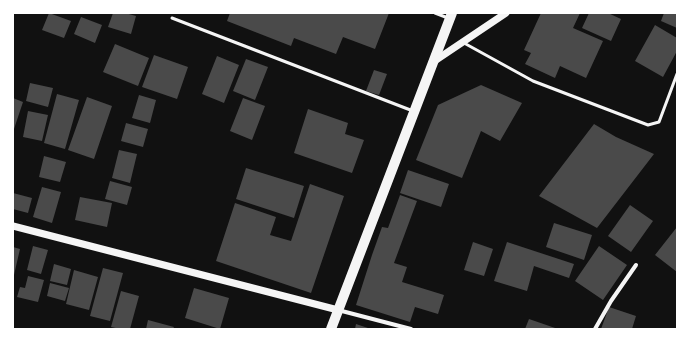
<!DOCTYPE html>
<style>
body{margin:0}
#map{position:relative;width:690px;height:342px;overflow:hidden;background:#111;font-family:Inter,sans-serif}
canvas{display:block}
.frame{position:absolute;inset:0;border:14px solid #fff;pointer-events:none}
</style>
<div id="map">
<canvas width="690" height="342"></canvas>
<div class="frame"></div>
</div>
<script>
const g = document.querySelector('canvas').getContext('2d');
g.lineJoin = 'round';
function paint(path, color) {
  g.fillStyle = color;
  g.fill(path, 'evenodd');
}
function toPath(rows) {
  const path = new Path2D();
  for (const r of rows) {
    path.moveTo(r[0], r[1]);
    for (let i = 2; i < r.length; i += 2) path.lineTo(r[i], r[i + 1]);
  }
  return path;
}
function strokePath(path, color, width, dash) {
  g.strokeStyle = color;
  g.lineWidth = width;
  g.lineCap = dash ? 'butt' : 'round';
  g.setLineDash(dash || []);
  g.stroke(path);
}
paint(toPath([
 [49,13,71,21,64,38,42,30],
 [113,13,125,13,136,16,131,34,108,27],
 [230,13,389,13,375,49,343,37,336,54,294,38,291,46,227,21],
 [541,13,580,13,573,28,603,41,586,78,560,66,555,78,525,64,531,53,524,50],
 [589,13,608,13,621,19,611,41,582,28],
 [664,13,677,13,677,28,661,21],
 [81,17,102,25,95,43,74,34],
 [655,25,677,38,677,51,663,77,635,61],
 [115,44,149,58,138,86,103,72],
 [154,55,188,67,177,99,142,87],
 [217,56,239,65,224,103,202,94],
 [246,59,268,67,255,100,233,91],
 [374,70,387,74,379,95,366,91],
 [30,83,53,88,48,107,26,101],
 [481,85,522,103,500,141,481,131,462,178,416,160,438,105],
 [57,94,79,100,65,149,44,143],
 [139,95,156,100,150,123,132,118],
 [87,97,112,106,94,159,68,150],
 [13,98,23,102,13,132],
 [243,98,265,106,252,140,230,131],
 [308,109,348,123,345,134,364,140,352,173,294,153],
 [28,111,48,115,42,141,23,137],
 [126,123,148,129,143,147,121,141],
 [594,124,616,137,654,154,597,228,539,196],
 [119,150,137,154,130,183,112,178],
 [44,156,66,162,60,182,39,177],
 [246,168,304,186,294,218,236,199],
 [408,170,449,184,441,207,400,193],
 [110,181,132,187,127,205,105,199],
 [310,184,344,196,311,293,216,261,235,203,276,217,270,235,291,241],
 [42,187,61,192,52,223,33,217],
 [13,193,32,198,28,213,13,209],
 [400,195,417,201,394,263,407,267,402,282,444,295,438,314,415,307,410,322,356,305,372,255,382,227,388,228],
 [80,197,112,203,107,227,75,220],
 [630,205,653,221,631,252,608,236],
 [554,223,592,235,584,260,546,247],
 [677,227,677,272,655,255],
 [473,242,493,249,484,276,464,270],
 [507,242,574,264,569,278,534,266,527,291,494,281],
 [33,246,48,250,41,274,27,270],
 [599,246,627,265,603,300,575,281],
 [13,247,20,249,14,275,13,275],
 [54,264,71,269,67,285,50,281],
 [103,268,123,273,110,321,90,316],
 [74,270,98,277,89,310,66,304],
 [28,276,44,280,38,302,17,297,20,287,25,288],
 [50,283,69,288,65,301,47,296],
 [194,288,229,298,220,329,185,318],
 [121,291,139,296,130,329,120,329,111,327],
 [609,307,636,316,632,329,601,329],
 [529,319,558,329,525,329],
 [148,320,174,327,173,329,146,329],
 [356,324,371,329,355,329]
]), '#4a4a4a');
strokePath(toPath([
 [435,13,448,18],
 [172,18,413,111],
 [464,43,533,81,648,125,659,122,677,74]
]), '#f5f5f5', 3);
strokePath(toPath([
 [338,310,411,329],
 [595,329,611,301,636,265]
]), '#f5f5f5', 4);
strokePath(toPath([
 [433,62,506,13],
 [13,226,338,310]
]), '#f5f5f5', 7);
strokePath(toPath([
 [331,329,452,13]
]), '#f5f5f5', 10);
</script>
